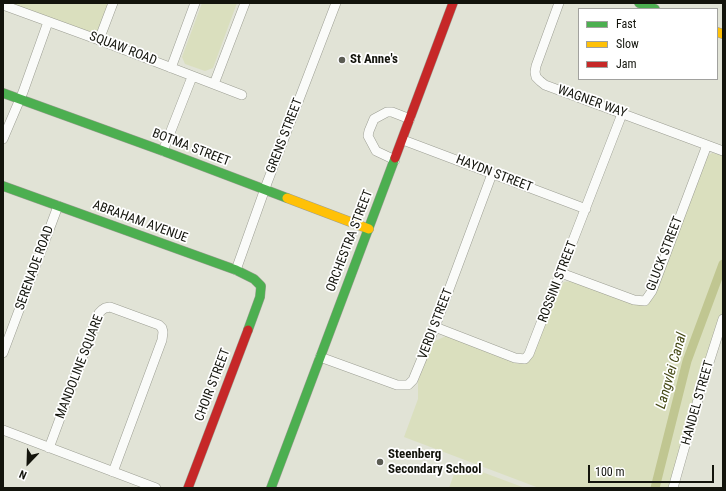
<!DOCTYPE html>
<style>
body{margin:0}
#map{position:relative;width:726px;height:491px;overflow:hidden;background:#e1e3d6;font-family:"Roboto Condensed",sans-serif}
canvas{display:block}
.frame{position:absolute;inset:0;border:4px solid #13140c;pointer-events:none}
.legend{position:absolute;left:578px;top:8px;width:140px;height:72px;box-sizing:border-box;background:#fff;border:1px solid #a1a19e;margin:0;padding:5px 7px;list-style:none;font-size:12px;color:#13140c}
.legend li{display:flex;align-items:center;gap:8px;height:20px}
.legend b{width:20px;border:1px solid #a1a19e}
.north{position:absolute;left:8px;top:443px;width:40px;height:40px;-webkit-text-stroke:3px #fff;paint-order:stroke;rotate:203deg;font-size:11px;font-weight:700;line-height:16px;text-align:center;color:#13140c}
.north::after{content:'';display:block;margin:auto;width:14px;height:18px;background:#13140c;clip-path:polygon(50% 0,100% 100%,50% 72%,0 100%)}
.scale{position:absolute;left:588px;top:465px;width:126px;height:18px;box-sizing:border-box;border:2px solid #13140c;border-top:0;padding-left:5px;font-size:12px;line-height:14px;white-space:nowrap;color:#13140c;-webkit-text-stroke:3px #fff;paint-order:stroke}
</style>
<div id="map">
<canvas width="726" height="491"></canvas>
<div class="frame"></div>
<ul class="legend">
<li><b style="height:5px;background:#4caf50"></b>Fast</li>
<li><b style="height:5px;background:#ffc107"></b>Slow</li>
<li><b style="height:5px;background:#c62828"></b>Jam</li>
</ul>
<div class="north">N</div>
<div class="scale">100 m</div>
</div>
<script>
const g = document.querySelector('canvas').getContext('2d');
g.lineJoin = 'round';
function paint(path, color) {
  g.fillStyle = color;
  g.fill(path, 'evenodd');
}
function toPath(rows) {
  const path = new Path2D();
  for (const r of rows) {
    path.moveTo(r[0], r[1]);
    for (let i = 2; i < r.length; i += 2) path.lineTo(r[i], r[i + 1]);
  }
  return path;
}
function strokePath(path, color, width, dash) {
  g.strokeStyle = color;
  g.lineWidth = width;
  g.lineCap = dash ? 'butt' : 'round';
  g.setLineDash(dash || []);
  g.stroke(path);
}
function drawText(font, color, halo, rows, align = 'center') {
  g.font = font + ' "Roboto Condensed",sans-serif';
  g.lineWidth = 3.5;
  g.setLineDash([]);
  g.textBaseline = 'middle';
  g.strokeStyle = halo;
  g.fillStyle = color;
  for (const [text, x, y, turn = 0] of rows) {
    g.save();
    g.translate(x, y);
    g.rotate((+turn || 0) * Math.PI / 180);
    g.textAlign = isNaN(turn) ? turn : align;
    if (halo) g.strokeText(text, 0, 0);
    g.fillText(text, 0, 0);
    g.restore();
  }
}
paint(toPath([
 [9,3,110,3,100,30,96,33,91,35],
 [202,3,237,3,213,68,205,71,185,64,182,57],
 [712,153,723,155,723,311,671,488,539,488,404,437,418,399,418,381,433,342,446,336,518,364,527,362,533,356,560,287,564,282,572,281,646,303,653,298,704,160,706,157],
 [458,463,525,488,449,488]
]), '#dadfbe');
strokePath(toPath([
 [655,488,687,361,723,264]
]), '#c0c691', 9);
const street = toPath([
 [559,3,536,66,535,72,536,77,540,81,545,85,723,151],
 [3,5,99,40,242,95],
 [99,40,113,3],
 [171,68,195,3],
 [214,84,245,3],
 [3,139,23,92,48,22],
 [403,140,586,209],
 [163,151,192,77],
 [395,160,376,151,368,136,369,131,374,119,387,112,392,112,410,119],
 [236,270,267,183,336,3],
 [561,273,634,300,645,301,652,291,707,145],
 [435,327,515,358,525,359,529,354,622,114],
 [3,353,58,206],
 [320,357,397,385,408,385,413,380,435,327,492,174],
 [3,430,156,488],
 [49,448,99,313,102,310,105,308,110,307,159,325,162,328,163,332,162,340,113,472],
 [673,488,705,375,723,319]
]);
const fast = toPath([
 [639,3,655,9],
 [3,93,163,151,287,198],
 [3,186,236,270,254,279,261,286,260,297,248,330],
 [271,488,395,158]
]);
const slow = toPath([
 [717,32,723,34],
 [287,198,369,229]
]);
const jam = toPath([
 [395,158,453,3],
 [188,488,248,330]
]);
strokePath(street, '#9c9e93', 10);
strokePath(fast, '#9c9e93', 10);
strokePath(slow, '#9c9e93', 10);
strokePath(jam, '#9c9e93', 10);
strokePath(street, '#fafbf9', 9);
strokePath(fast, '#4caf50', 9);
strokePath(slow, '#ffc107', 9);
strokePath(jam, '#c62828', 9);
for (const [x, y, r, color] of [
 [342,60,4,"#5b5c53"],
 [380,462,4,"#5b5c53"]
]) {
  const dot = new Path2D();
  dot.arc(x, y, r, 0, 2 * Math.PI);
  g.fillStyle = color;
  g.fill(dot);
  strokePath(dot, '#fff', 1.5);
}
drawText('13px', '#13140c', '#fff', [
 ["SQUAW ROAD",123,49,21],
 ["WAGNER WAY",592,102,20],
 ["GRENS STREET",285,136,-69],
 ["BOTMA STREET",191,148,21],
 ["HAYDN STREET",494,174,21],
 ["ABRAHAM AVENUE",140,222,20],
 ["ORCHESTRA STREET",350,241,-69],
 ["GLUCK STREET",665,254,-69],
 ["SERENADE ROAD",35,268,-70],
 ["ROSSINI STREET",558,282,-69],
 ["VERDI STREET",436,324,-69],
 ["MANDOLINE SQUARE",80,367,-69],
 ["CHOIR STREET",213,385,-69],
 ["HANDEL STREET",698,403,-74]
]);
drawText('bold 13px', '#13140c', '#fff', [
 ["St Anne's",350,60],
 ["Steenberg",388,455],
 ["Secondary School",388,470]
], 'left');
drawText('italic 14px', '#444814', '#fff', [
 ["Langvlei Canal",672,371,-74]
]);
</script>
